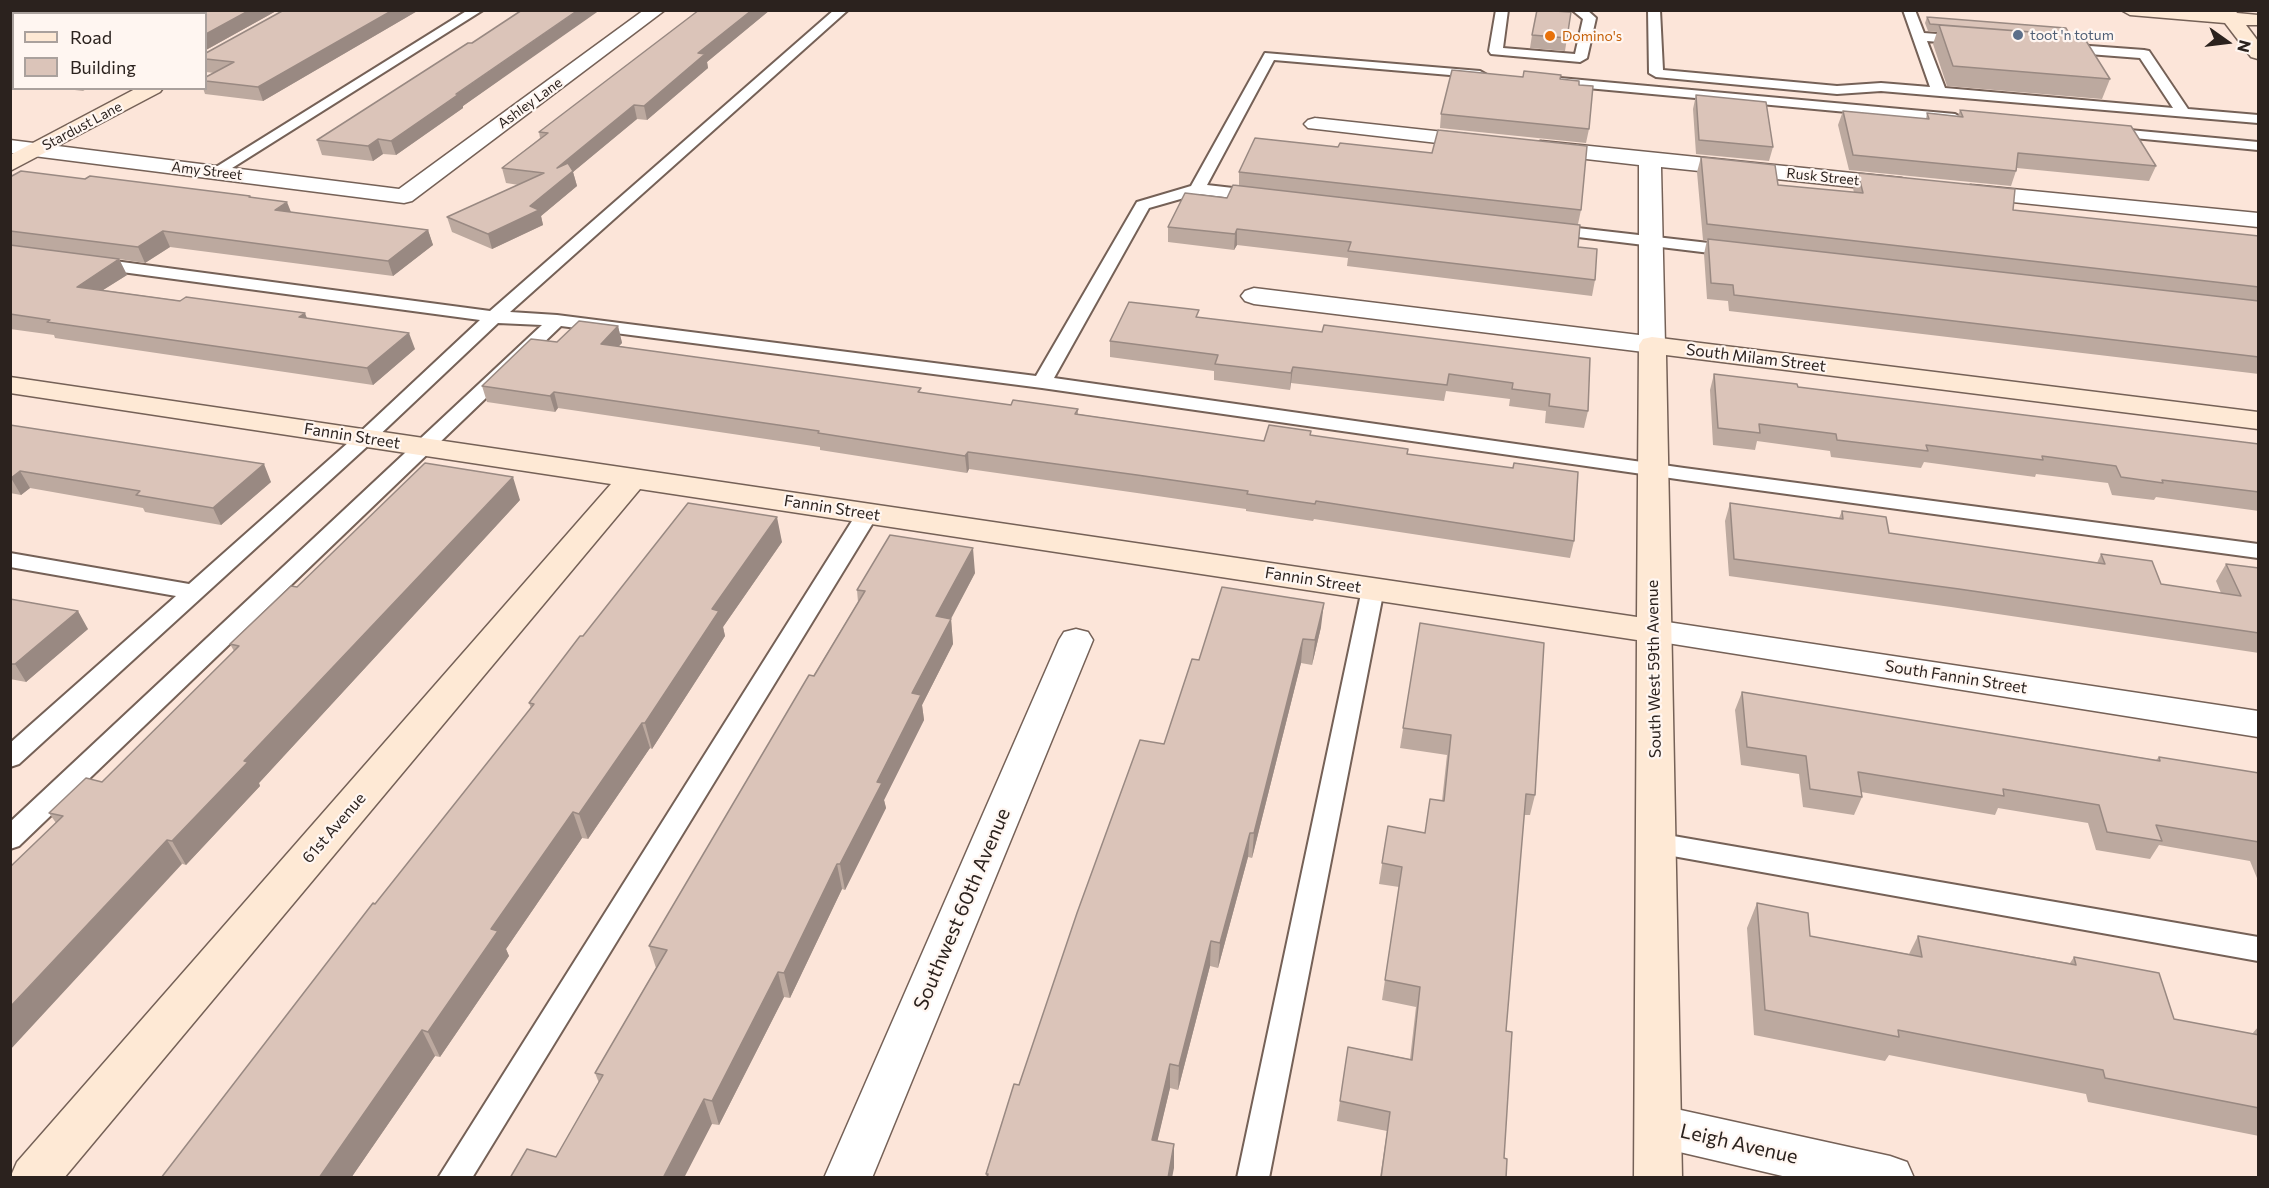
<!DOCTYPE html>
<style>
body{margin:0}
#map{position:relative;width:2269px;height:1188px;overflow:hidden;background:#fce5d9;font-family:Commissioner,sans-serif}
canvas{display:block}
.frame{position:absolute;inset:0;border:12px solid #2b221e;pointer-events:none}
.legend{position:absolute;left:12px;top:12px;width:195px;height:78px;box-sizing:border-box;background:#fff6f1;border:2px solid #aaa19d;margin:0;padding:8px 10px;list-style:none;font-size:18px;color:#2b221e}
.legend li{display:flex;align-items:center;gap:12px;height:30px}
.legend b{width:30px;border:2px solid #aaa19d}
.north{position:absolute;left:2197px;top:12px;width:60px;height:60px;-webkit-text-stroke:4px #fff6f1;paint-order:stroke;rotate:104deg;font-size:16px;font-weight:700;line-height:24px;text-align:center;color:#2b221e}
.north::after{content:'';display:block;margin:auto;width:21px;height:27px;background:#2b221e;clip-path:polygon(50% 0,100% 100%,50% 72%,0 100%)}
</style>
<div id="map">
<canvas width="2269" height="1188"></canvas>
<div class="frame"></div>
<ul class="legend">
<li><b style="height:8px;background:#fee9d5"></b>Road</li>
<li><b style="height:16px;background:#dbc4b9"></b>Building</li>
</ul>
<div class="north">N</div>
</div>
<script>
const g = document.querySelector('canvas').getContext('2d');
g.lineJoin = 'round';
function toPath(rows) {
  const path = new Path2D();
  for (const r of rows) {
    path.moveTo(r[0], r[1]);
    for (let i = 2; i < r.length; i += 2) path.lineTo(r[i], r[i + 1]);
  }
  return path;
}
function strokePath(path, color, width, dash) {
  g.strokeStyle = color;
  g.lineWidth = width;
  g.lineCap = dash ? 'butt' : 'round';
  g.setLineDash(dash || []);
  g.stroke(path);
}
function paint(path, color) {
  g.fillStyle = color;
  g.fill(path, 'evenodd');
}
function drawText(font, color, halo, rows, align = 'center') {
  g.font = font + ' Commissioner,sans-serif';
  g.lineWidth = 4.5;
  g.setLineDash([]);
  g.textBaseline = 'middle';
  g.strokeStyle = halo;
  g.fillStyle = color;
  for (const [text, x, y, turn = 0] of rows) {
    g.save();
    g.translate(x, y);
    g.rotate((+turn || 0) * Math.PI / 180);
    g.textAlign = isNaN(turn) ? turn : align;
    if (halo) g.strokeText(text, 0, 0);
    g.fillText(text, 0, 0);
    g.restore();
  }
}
const lane = toPath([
 [468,10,483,10,221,175,211,175,208,172,468,10],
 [834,10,848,10,510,312,557,315,1036,376,1137,202,1191,186,1265,53,1480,71,1487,75,1485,78,1274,60,1207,185,1259,191,1265,193,1267,196,1265,199,1259,201,1198,194,1149,208,1054,378,1684,468,2258,544,2258,558,1684,480,1042,388,561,326,19,846,10,849,10,822,542,325,498,323,372,442,19,764,10,767,10,743,176,596,10,567,10,553,189,584,358,434,480,320,92,268,86,267,84,263,86,259,92,258,490,311,834,10],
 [1496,10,1508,10,1503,48,1575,54,1583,19,1572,10,1587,10,1596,18,1587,58,1580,62,1491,54,1489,51,1496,10],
 [1648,10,1660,10,1663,70,1837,86,1881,83,1930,87,1903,10,1915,10,1924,33,1964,36,1970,40,1964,44,1927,41,1945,88,2173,108,2140,58,2063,52,2056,48,2063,44,2144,50,2149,51,2188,109,2258,115,2258,123,1881,91,1837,94,1656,77,1649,73,1648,10],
 [1549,77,1955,114,1962,118,1955,122,1544,84,1542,81,1549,77],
 [2108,128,2258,142,2258,150,2103,135,2101,132,2103,129,2108,128],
 [1551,225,1735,246,1743,251,1735,256,1545,233,1543,230,1545,227,1551,225],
 [868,507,875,509,879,513,472,1178,438,1178,857,513,861,509,868,507],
 [1373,582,1381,584,1384,589,1269,1178,1237,1178,1362,589,1365,584,1373,582],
 [1656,833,2258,937,2258,961,1656,853,1647,850,1643,843,1647,836,1656,833]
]);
const street = toPath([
 [644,10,665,10,412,201,404,203,10,153,10,140,399,189,644,10],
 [1315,118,1481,136,1489,137,1492,142,1489,147,1481,148,1308,128,1304,124,1308,120,1315,118],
 [1541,141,1901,178,1909,180,1912,185,1909,190,1901,192,1661,167,1665,345,1661,351,1652,353,1254,304,1245,301,1241,296,1245,291,1254,288,1639,335,1639,165,1533,153,1530,148,1533,143,1541,141],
 [1971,185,2258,213,2258,227,1963,197,1960,192,1963,187,1971,185],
 [1654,620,2258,711,2258,737,1642,639,1637,631,1642,623,1654,620],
 [1076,629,1088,632,1093,640,872,1178,824,1178,1059,640,1064,632,1076,629],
 [1658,1105,1890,1156,1907,1162,1914,1178,1791,1178,1658,1147,1642,1141,1635,1126,1642,1111,1658,1105]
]);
const secondary = toPath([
 [2121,10,2235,10,2237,13,2258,15,2258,25,2246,25,2258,41,2258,59,2251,57,2225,23,2130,15,2121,10],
 [137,88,163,88,160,92,10,171,10,155,137,88],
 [1652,337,2258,412,2258,429,1666,355,1682,1178,1634,1178,1637,640,640,489,64,1178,10,1178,17,1162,611,484,10,393,10,377,1637,617,1639,345,1643,339,1652,337]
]);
strokePath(lane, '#756157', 4);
strokePath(street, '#756157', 3);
strokePath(secondary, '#756157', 3);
paint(lane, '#fff');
paint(street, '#fff');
paint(secondary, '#fee9d5');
paint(toPath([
 [10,10,278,10,206,50,206,14,14,14,14,84,10,83],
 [284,10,419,10,263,101,205,94,203,88,206,88,206,77,214,73,206,72,206,53],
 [699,10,770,10,707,62,708,68,647,120,637,119,573,172,577,186,541,216,543,225,492,249,452,232,447,217,519,185,506,183,502,168,540,138,539,132],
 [1571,12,1565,51,1530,48,1532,35],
 [1927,17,2070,35,2110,79,2102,99,1947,86,1933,44,1937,32,1928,31,1925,23],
 [1523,77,1560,79,1579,85,1589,129,1586,143,1440,128,1441,114],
 [501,79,463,106,463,108,396,155,383,154,373,161,322,155,317,140],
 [58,88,88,88,83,91],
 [1696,95,1773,147,1769,161,1696,154,1693,109],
 [1960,110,2156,166,2149,181,2017,168,2011,186,1849,170,1838,125,1843,111,1926,119,1927,113,1958,116],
 [1701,157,1778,185,1854,193,1853,188,1858,173,2013,210,2259,236,2259,374,1729,311,1728,301,1707,299,1704,254,1707,240,1703,240,1697,172],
 [1239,172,1581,210,1578,224,1578,247,1595,280,1592,296,1347,266,1348,258,1237,245,1234,250,1168,242,1168,227,1227,198,1239,186],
 [10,177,85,179,250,196,251,198,291,212,428,230,433,245,393,276,170,247,145,263,119,259,127,275,103,290,307,318,415,349,373,385,55,338,54,335,10,329],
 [1199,318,1322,332,1590,358,1588,411,1584,428,1545,423,1546,411,1509,406,1510,399,1446,391,1444,401,1291,383,1290,390,1214,380,1214,371,1110,357,1110,341],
 [618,326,622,343,619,346,921,393,1011,405,1078,409,1078,414,1264,441,1311,435,1408,454,1574,541,1570,558,1314,519,1313,521,1246,511,1246,509,1137,493,969,469,967,473,820,450,820,447,558,408,555,412,487,402,482,386,557,342],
 [1714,374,1798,387,2259,444,2259,511,2156,497,2154,500,2112,495,2108,483,2036,474,2035,477,1924,462,1921,468,1831,457,1830,451,1757,441,1755,450,1713,445,1710,390],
 [10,425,271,482,221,525,145,512,143,508,30,488,21,495,10,493],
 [520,500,259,783,260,786,186,865,56,823,49,813,102,782,234,651,230,644,297,587],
 [1730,503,1839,518,1842,511,1889,533,2097,563,2101,554,2161,584,2221,593,2216,581,2226,564,2259,568,2259,653,1951,607,1729,576,1725,521],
 [782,542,723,627,725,636,652,749,650,748,588,839,582,838,506,949,509,956,440,1057,435,1056,351,1178,375,904,531,708,529,703,583,636],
 [975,573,951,619,953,644,922,705,924,720,884,800,886,808,845,890,842,889,790,998,784,997,719,1125,712,1124,510,1178,556,1157,599,1083,595,1073,656,968,649,946,858,602,857,590],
 [10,599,88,629,26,682,10,679],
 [1420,623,1535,795,1530,815,1524,815,1506,1031,1504,1158,1506,1178,1380,1178,1387,1131,1337,1121,1348,1047,1410,1059,1416,1007,1382,1000,1399,887,1379,884,1388,826,1425,833,1430,799,1442,801,1447,755,1400,748],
 [1321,627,1312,665,1301,663,1252,858,1248,857,1218,968,1210,966,1178,1090,1170,1088,1157,1141,1174,1168,987,1178,986,1174,1019,1085,1164,744,1199,660],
 [1742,692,2156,760,2159,757,2259,773,2259,883,2250,861,2159,845,2150,859,2096,850,2088,823,1998,808,1995,815,1861,792,1862,797,1854,815,1803,807,1799,774,1741,765,1735,710],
 [1757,903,1810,936,1909,954,1918,936,2070,963,2074,957,2174,1019,2252,1034,2259,1026,2259,1136,2088,1102,2086,1094,1889,1055,1885,1061,1754,1035,1747,928]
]), '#bca99f');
paint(toPath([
 [250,10,278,10,206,50,206,34],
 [393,10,419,10,263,101,258,87],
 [578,10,600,10,463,106,463,108,396,155,391,141,456,94],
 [752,10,770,10,707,62,708,68,647,120,644,106,698,53],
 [634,105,637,119,573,172,577,186,541,216,543,225,492,249,488,234,530,206,557,168],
 [378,139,383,154,373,161,368,146],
 [287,202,293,217,275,210],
 [1237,229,1237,245,1234,250,1235,234],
 [428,230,433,245,393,276,388,261],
 [163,231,170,247,145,263,138,247],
 [119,259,127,275,84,302,77,287],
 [305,313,311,329,299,317],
 [618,326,622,343,605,360,601,344],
 [409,333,415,349,373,385,367,368],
 [1293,367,1291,383,1290,390,1291,373],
 [554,392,558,408,555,412,550,396],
 [968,452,969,469,967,473,965,456],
 [264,464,271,482,221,525,213,508],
 [20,471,30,488,21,495,11,478],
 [513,477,520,500,259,783,260,786,186,865,172,841,244,761],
 [777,517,782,542,723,627,725,636,652,749,645,723,712,609],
 [973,548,975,573,939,641,936,616],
 [1324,603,1321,627,1312,665,1315,640],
 [78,611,88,629,26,682,15,664],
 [951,619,953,644,922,705,924,720,884,800,886,808,845,890,840,864,877,782,912,693],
 [1303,639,1301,663,1252,858,1254,833],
 [642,723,650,748,588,839,579,814],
 [573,812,582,838,506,949,509,956,440,1057,428,1032,491,929],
 [1250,833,1248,857,1218,968,1220,943],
 [167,840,182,864,10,1050,10,1007],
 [837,864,842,889,790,998,784,973],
 [1211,941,1210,966,1178,1090,1179,1066],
 [778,972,784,997,719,1125,712,1101],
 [422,1030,435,1056,351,1178,319,1178],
 [1170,1064,1170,1088,1152,1164,1152,1140],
 [704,1099,712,1124,684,1178,663,1178],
 [1174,1144,1174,1168,1172,1178,1168,1178]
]), '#998982');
const building = toPath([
 [10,10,250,10,206,34,206,14,14,14,14,71,10,70,10,10],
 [284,10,393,10,258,87,206,81,206,77,234,62,206,59,206,53,284,10],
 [522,10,578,10,456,94,459,94,391,141,378,139,368,146,317,140,468,43,472,43,522,10],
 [699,10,752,10,698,53,705,54,644,106,634,105,557,168,568,163,573,171,530,206,539,210,488,234,447,217,544,173,502,168,548,133,539,132,699,10],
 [1537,10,1571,12,1567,38,1532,35,1537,10],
 [1927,17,2066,28,2070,35,1930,24,1927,17],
 [1939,25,2083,36,2110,79,1953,66,1939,25],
 [1452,70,1523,77,1524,71,1561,75,1560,79,1579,81,1579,85,1593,86,1589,129,1441,114,1452,70],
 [1696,95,1766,102,1773,147,1699,140,1696,95],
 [1960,110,2131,126,2156,166,2018,153,2016,171,1853,155,1843,111,1929,119,1927,113,1963,117,1960,110],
 [1438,130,1587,146,1581,210,1239,172,1255,138,1338,147,1340,143,1432,153,1438,130],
 [1701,157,1775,165,1778,185,1863,193,1858,173,2015,189,2013,210,2259,236,2259,287,1707,224,1701,157],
 [21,171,85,179,90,176,250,196,249,197,287,202,275,210,428,230,388,261,163,231,138,247,10,231,10,177,21,171],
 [1233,185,1580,225,1578,247,1597,249,1595,280,1348,251,1351,242,1237,229,1235,234,1168,227,1185,193,1227,198,1233,185],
 [1708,239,2259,301,2259,357,1734,295,1733,285,1711,283,1708,239],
 [10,245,119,259,77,287,180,301,186,297,305,313,299,317,409,333,367,368,47,322,50,320,10,314,10,245],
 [1129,302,1199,310,1196,317,1322,332,1324,325,1590,358,1588,411,1549,406,1550,394,1512,389,1513,383,1449,374,1447,385,1293,367,1291,373,1215,364,1218,355,1110,341,1129,302],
 [579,321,618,326,601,344,921,388,918,392,1011,405,1013,400,1078,409,1075,414,1264,441,1269,425,1311,431,1310,435,1408,449,1407,454,1513,468,1514,463,1578,472,1574,541,1316,501,1315,504,1247,494,1248,491,1137,475,968,452,965,456,818,433,819,431,554,392,550,396,482,386,531,339,557,342,579,321],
 [1714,374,1797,384,1798,387,2259,444,2259,492,2162,480,2163,483,2121,477,2116,466,2042,456,2043,460,1926,445,1928,451,1837,440,1836,434,1759,424,1760,433,1718,428,1714,374],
 [10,425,264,464,213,508,136,495,140,491,20,471,11,478,10,425],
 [425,463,513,477,244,761,248,762,172,841,167,840,10,1007,10,867,63,816,49,813,86,778,102,782,239,646,230,644,291,586,297,587,425,463],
 [688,503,777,517,712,609,719,611,645,723,642,723,579,814,573,812,491,929,498,931,428,1032,422,1030,319,1178,161,1178,373,903,375,904,534,704,529,703,580,636,583,636,688,503],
 [1730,503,1843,519,1842,511,1886,517,1889,533,2105,564,2101,554,2152,561,2161,584,2241,596,2226,564,2259,568,2259,633,1959,589,1734,559,1730,503],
 [890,535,973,548,936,616,951,619,912,693,921,695,877,782,882,783,840,864,837,864,784,973,778,972,712,1101,704,1099,663,1178,510,1178,527,1149,556,1157,603,1075,595,1073,667,950,649,946,809,675,814,676,865,591,857,590,890,535],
 [1222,587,1324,603,1315,640,1303,639,1254,833,1250,833,1220,943,1211,941,1179,1066,1170,1064,1152,1140,1174,1144,1168,1178,987,1178,988,1174,986,1174,1014,1084,1019,1085,1077,913,1140,740,1164,744,1192,659,1199,660,1222,587],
 [10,599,78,611,15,664,10,664,10,599],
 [1420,623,1544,643,1535,795,1526,794,1506,1031,1512,1032,1504,1158,1507,1159,1506,1178,1381,1178,1390,1112,1340,1101,1348,1047,1412,1060,1420,987,1385,980,1402,867,1382,863,1388,826,1425,833,1430,799,1444,801,1451,735,1403,728,1420,623],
 [1742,692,2160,761,2159,757,2259,773,2259,842,2156,825,2162,841,2107,832,2099,805,2003,789,2004,796,1858,772,1862,797,1810,789,1806,756,1747,747,1742,692],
 [1757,903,1808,913,1810,936,1922,957,1918,936,2076,965,2074,957,2159,973,2174,1019,2259,1035,2259,1108,2105,1078,2103,1070,1898,1030,1899,1037,1765,1010,1757,903]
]);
paint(building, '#dbc4b9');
strokePath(building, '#998982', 1.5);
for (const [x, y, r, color] of [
 [2018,35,6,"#5c6f8a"],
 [1550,36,6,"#e8710a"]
]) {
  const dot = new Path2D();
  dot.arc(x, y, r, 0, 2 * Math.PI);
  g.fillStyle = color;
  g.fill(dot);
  strokePath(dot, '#fff6f1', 2);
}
drawText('14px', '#4e5e75', '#fff6f1', [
 ["toot 'n totum",2030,35]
], 'left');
drawText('14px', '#c56008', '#fff6f1', [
 ["Domino's",1562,36]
], 'left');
drawText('14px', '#2b221e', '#fff6f1', [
 ["Ashley Lane",530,103,-36],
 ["Stardust Lane",82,126,-28],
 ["Amy Street",207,171,7],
 ["Rusk Street",1823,177,6]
]);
drawText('16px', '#2b221e', '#fff6f1', [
 ["South Milam Street",1756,358,7],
 ["Fannin Street",352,436,9],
 ["Fannin Street",832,508,9],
 ["Fannin Street",1313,580,9],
 ["South West 59th Avenue",1654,669,-91],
 ["South Fannin Street",1956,677,9],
 ["61st Avenue",334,828,-49]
]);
drawText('20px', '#2b221e', '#fff6f1', [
 ["Southwest 60th Avenue",962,909,-67],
 ["Leigh Avenue",1739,1144,13]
]);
</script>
